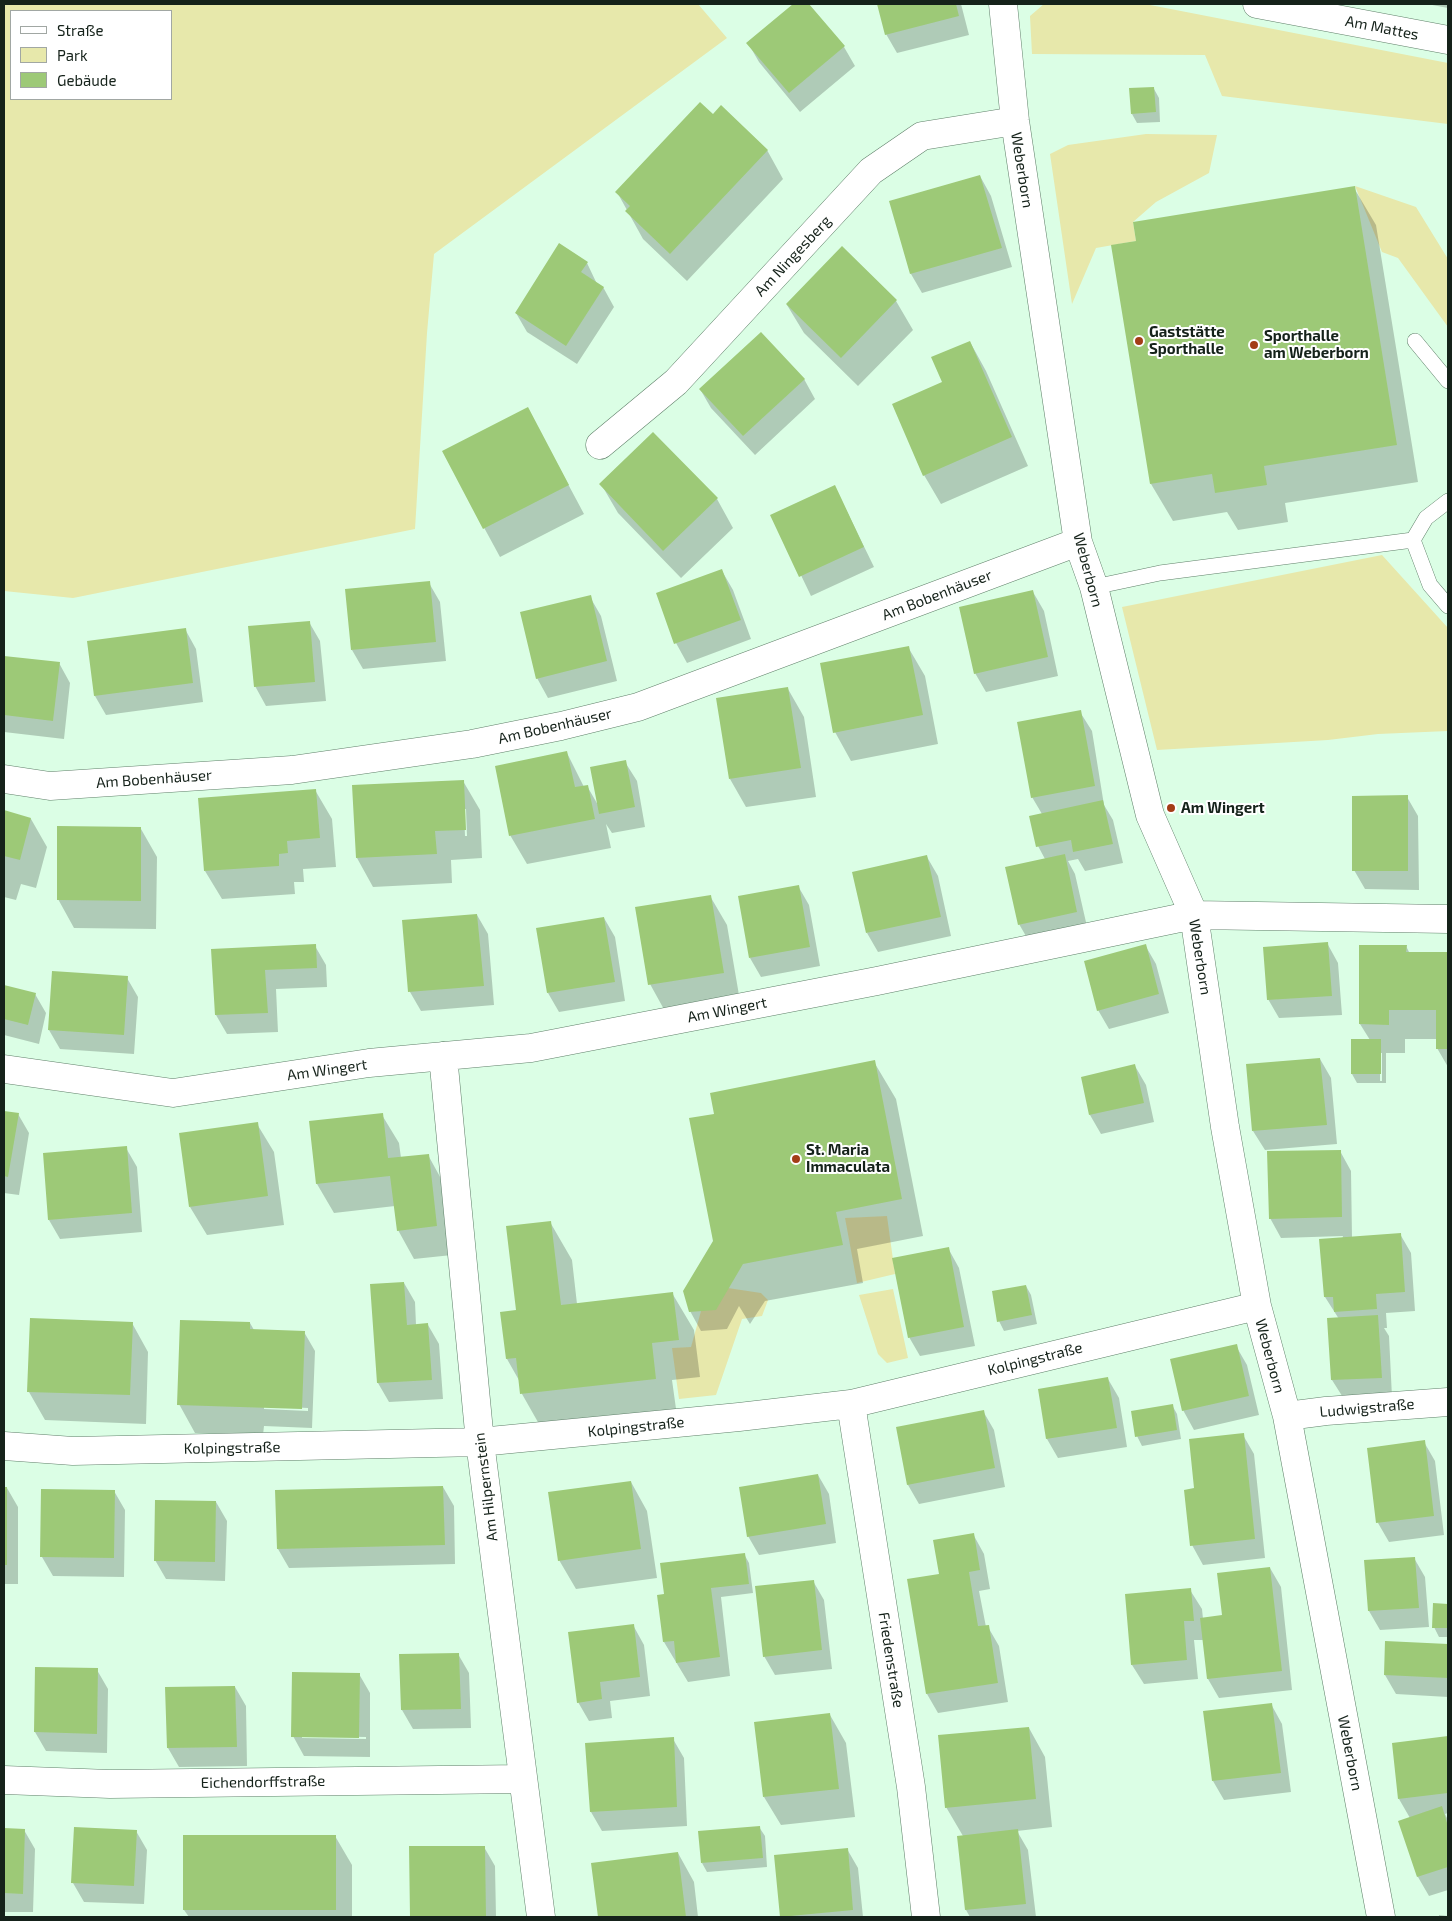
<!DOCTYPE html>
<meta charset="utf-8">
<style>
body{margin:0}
#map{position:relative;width:1452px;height:1921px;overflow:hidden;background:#dbfee5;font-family:"Exo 2",sans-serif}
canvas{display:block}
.frame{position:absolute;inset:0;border:5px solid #15221a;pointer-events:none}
.legend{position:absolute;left:10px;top:10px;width:162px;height:90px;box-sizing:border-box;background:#fff;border:1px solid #a1a7a3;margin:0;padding:6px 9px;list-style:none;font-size:15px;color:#15221a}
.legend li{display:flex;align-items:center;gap:10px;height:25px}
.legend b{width:25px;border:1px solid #a1a7a3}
</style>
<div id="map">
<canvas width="1452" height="1921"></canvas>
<div class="frame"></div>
<ul class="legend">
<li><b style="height:6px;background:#fff"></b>Straße</li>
<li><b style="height:14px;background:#e7e8ab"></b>Park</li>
<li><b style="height:14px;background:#9dc977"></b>Gebäude</li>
</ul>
</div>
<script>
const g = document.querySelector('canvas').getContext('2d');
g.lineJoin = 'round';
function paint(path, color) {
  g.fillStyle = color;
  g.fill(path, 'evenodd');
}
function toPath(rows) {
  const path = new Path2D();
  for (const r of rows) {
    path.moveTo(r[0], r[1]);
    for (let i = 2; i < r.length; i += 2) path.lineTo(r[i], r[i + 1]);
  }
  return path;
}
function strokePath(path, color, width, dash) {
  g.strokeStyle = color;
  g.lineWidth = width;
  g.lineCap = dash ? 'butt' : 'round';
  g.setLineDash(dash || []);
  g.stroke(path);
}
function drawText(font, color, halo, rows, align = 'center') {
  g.font = font + ' "Exo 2",sans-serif';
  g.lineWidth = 4;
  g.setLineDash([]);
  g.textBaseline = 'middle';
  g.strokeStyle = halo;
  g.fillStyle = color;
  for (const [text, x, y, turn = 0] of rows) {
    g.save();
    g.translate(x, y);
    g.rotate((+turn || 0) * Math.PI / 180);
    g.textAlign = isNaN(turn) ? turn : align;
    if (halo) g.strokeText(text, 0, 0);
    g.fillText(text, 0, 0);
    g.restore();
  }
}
paint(toPath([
 [4,4,698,4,727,38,434,254,427,333,415,529,73,598,4,591],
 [171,11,171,99,11,99,11,11],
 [1044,4,1145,4,1448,63,1448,124,1222,96,1205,55,1032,54,1030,16],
 [1146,134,1217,135,1209,173,1156,202,1133,222,1136,241,1096,248,1072,304,1050,154,1068,145],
 [1355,186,1416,207,1448,259,1448,327,1398,258,1382,252],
 [1382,555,1448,628,1448,731,1378,734,1328,740,1157,750,1122,607],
 [887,1216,895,1274,857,1283,845,1218],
 [728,1288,761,1293,768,1300,762,1316,742,1319,716,1395,679,1399,672,1348,691,1347,701,1311],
 [893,1289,908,1358,887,1363,878,1354,859,1295]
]), '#e7e8ab');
paint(toPath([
 [795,4,807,4,844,47,855,66,800,112,759,62,748,43],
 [878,4,961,4,969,35,897,53,886,34],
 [1427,4,1448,4,1448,8],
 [1154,89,1159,98,1160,122,1137,123,1132,114],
 [713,116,767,150,783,179,687,281,643,239,617,192],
 [980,176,991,196,1012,267,922,293,911,274,890,202],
 [1354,188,1376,225,1418,482,1285,503,1288,522,1238,530,1227,512,1173,521,1151,484,1138,242],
 [842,248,896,301,913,330,858,386,804,333,787,305],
 [587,263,597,284,603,287,614,307,577,364,527,332,516,313],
 [970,342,986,371,1028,466,941,504,924,475,944,383],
 [804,379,815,399,755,455,711,408,700,389],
 [528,409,584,514,500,557,443,452],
 [601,484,717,499,733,528,681,578,618,513],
 [835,487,874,567,811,596,772,515],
 [722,571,733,590,751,639,687,663,676,643],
 [429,583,440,602,446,661,363,669,352,650],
 [1033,592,1044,611,1058,676,986,692,975,673],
 [590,597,601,616,617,681,548,698,537,678],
 [309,622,320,641,326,701,266,706,255,686],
 [185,629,196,649,203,702,106,715,95,696,88,642],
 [908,647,925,676,938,744,851,761,835,732],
 [4,657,59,663,70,683,64,739,4,732],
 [788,689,804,717,816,797,746,807,730,779],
 [1080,712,1092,731,1104,805,1113,820,1123,863,1085,871,1078,859,1068,861,1075,874,1088,931,1030,943,1019,924,1045,859,1038,846,1042,814,1032,797],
 [567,753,584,787,587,786,598,805,625,762,637,781,645,827,612,833,606,824,611,848,527,864,510,835],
 [463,781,480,810,482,858,451,860,452,883,373,887,357,858],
 [464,809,466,809,467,836,465,836],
 [315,790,332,819,336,867,303,869,304,882,294,882,295,894,222,899,205,871],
 [1407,797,1418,816,1419,890,1365,889,1354,870],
 [4,811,31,819,47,847,36,888,21,884,16,900,4,897],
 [141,829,157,857,156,929,74,928,58,899],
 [927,857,938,876,951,936,878,952,867,933],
 [798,886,809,905,820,966,761,977,750,958],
 [710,896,727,925,740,1001,666,1013,650,984],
 [477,915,488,934,494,1005,421,1011,410,992,404,922],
 [604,918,615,937,625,1001,559,1012,548,993],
 [1327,943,1338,963,1342,1015,1279,1018,1268,999],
 [1145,945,1156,964,1169,1013,1109,1029,1098,1010],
 [315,946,326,965,327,987,276,989,278,1032,227,1034,216,1015,212,951],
 [1406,946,1410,954,1448,954,1448,1067,1437,1048,1437,1039,1405,1039,1405,1053,1386,1053,1386,1083,1357,1083,1352,1074,1370,1040,1360,1024],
 [1380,1053,1382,1053,1382,1081,1380,1081],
 [127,978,138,997,134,1054,60,1049,49,1030],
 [4,987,35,994,46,1013,39,1044,4,1035],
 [1320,1059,1331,1078,1337,1144,1265,1150,1253,1131],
 [874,1062,896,1099,923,1236,857,1249,863,1283,765,1301,750,1324,739,1306,727,1329,701,1331,690,1311,715,1241,715,1115],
 [1135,1066,1146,1085,1154,1122,1101,1134,1090,1115,1082,1078],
 [4,1112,18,1114,29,1133,19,1195,4,1193],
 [382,1115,399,1143,401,1158,428,1155,444,1184,452,1255,414,1259,398,1230,395,1206,334,1213,317,1184,310,1122],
 [257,1124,274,1152,284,1225,207,1235,190,1207],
 [126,1148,137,1167,142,1232,60,1239,49,1220],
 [1340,1151,1351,1171,1352,1238,1400,1234,1411,1253,1415,1311,1386,1313,1387,1328,1384,1328,1389,1336,1392,1397,1344,1399,1332,1380,1329,1319,1339,1319,1325,1297,1343,1236,1281,1238,1270,1218],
 [550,1222,572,1260,577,1304,672,1293,694,1330,700,1377,672,1380,677,1416,543,1431,522,1394,520,1382,507,1359,501,1313,517,1311],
 [948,1248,959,1268,975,1346,920,1356,909,1337],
 [404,1283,415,1302,416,1325,428,1325,439,1344,443,1399,389,1402,378,1383,371,1285],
 [1026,1286,1031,1295,1037,1324,1004,1331,999,1321],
 [132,1323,148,1352,146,1424,45,1420,29,1392],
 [250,1323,254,1330,304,1332,315,1351,312,1428,264,1426,263,1435,195,1433,179,1404],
 [264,1406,308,1408,308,1411,264,1409],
 [1236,1346,1247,1365,1259,1415,1194,1430,1183,1410],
 [1108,1379,1119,1398,1127,1447,1058,1458,1047,1439,1039,1390],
 [1172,1405,1177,1414,1181,1439,1142,1446,1137,1436],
 [983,1411,994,1430,1005,1487,919,1504,908,1485,897,1428],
 [1243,1435,1254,1454,1265,1558,1203,1565,1192,1545,1196,1489],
 [1424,1442,1435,1461,1444,1535,1389,1542,1378,1523],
 [818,1475,829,1494,836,1543,759,1555,748,1536],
 [631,1482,647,1511,657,1578,576,1589,559,1560],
 [443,1487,454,1506,455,1564,289,1568,278,1549],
 [4,1488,7,1488,18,1507,18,1584,4,1584],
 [114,1491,125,1510,124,1577,53,1576,42,1557],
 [216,1502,227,1521,225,1581,166,1579,155,1560],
 [973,1534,984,1554,990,1589,979,1591,986,1627,988,1627,999,1646,1008,1702,938,1713,927,1694,941,1575],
 [744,1554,749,1563,753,1593,721,1597,730,1676,688,1682,664,1642,665,1595],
 [1414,1558,1425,1577,1429,1627,1380,1630,1369,1611],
 [1270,1568,1281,1587,1292,1690,1219,1698,1208,1679,1204,1640,1194,1640,1198,1679,1144,1684,1132,1665,1190,1590,1202,1609,1203,1619,1224,1616],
 [813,1581,824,1600,832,1669,775,1675,764,1656],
 [1434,1605,1448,1605,1448,1637,1439,1637,1434,1627],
 [633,1625,644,1645,650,1696,610,1701,612,1718,589,1721,578,1702],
 [1386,1643,1448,1646,1448,1697,1396,1694,1385,1675],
 [458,1654,469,1673,471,1728,413,1729,402,1710],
 [97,1670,108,1689,107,1753,46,1751,35,1732],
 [359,1674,370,1693,370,1757,304,1756,293,1736],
 [302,1736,366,1737,366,1739,302,1738],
 [235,1687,246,1706,247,1766,179,1767,168,1748],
 [1271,1704,1282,1724,1291,1792,1224,1800,1213,1781],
 [830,1715,846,1743,855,1817,781,1825,764,1797],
 [1029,1728,1045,1757,1052,1827,1017,1831,1028,1850,1036,1917,970,1917,966,1910,958,1837,963,1836,946,1807],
 [1448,1738,1448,1813,1445,1814,1448,1820,1448,1890,1429,1896,1418,1877,1410,1818,1399,1799],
 [673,1739,684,1758,687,1826,602,1831,591,1812,587,1744],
 [759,1827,765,1836,767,1867,707,1872,702,1863],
 [4,1830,24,1830,35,1849,33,1912,4,1912],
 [136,1831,147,1850,144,1904,84,1902,73,1883],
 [184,1836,335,1836,352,1865,352,1917,189,1917,184,1910],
 [484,1847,495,1866,496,1917,412,1917],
 [847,1849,858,1868,863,1917,782,1917],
 [678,1853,694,1882,698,1917,599,1917,592,1864],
 [1439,1915,1448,1916,1448,1917,1439,1917]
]), '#0003');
paint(toPath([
 [793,4,809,4,845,46,789,93,746,43],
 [877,4,956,4,959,16,885,35],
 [1154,87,1156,112,1131,114,1129,88],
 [700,102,713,114,721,105,768,150,670,254,625,211,630,206,615,192],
 [980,175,1002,248,910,274,889,201],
 [1355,186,1397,445,1264,466,1267,485,1215,493,1212,474,1150,484,1111,245,1136,241,1133,222],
 [559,243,588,262,581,272,604,287,566,346,515,313],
 [842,246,897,300,841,358,786,304],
 [761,332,805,379,743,436,699,389],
 [970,341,1012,437,923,476,892,404,942,382,931,357],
 [528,407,569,485,483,529,442,451],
 [653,432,718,498,663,551,599,484],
 [835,485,864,547,799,577,770,515],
 [722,569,741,620,674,644,656,593],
 [430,581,436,642,351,650,345,589],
 [1033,590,1048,657,974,674,959,607],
 [591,595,607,661,536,679,520,612],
 [310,621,315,682,254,687,248,626],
 [186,628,193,683,94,696,87,641],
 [909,646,923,715,833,733,820,663],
 [4,656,60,662,53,721,4,715],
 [788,687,801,768,729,779,716,698],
 [1081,710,1095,786,1031,798,1017,722],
 [567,751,575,787,588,785,595,819,509,836,495,766],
 [626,760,635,807,599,814,590,767],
 [464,780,466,830,435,831,437,854,356,858,352,785],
 [316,789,320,838,287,841,288,853,279,854,279,866,204,871,198,798],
 [1408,795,1408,871,1352,871,1352,796],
 [1103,800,1113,844,1073,852,1071,840,1036,847,1029,816],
 [4,810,31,818,20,860,4,856],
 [57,826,141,827,141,901,57,900],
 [1065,854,1077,912,1018,925,1005,867],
 [927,855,941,917,866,933,852,872],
 [799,885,810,947,749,958,738,896],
 [711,895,724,973,648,985,635,907],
 [477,914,484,986,408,992,402,920],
 [604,917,615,982,547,993,536,928],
 [1328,942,1332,996,1267,1000,1263,947],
 [316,944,317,968,265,970,268,1013,215,1015,211,949],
 [1146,944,1159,994,1097,1011,1084,961],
 [1359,945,1407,945,1406,952,1448,952,1448,1049,1436,1049,1436,1010,1389,1010,1389,1025,1359,1024],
 [52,971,128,976,124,1035,48,1030],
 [4,985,36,993,28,1025,4,1019],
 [1351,1039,1381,1039,1381,1074,1351,1074],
 [1320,1058,1327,1125,1252,1131,1246,1064],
 [875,1060,902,1199,836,1212,843,1245,743,1264,716,1310,689,1312,683,1291,713,1241,689,1118,714,1114,710,1093],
 [1135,1064,1144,1103,1089,1115,1081,1077],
 [4,1111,19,1113,8,1177,4,1176],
 [383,1113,388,1158,429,1154,437,1226,397,1231,390,1176,316,1184,309,1121],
 [258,1122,268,1196,189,1207,179,1133],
 [127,1146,132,1213,48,1220,43,1153],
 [1341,1150,1342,1217,1269,1219,1267,1151],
 [551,1221,561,1305,673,1292,679,1340,652,1343,656,1379,520,1394,516,1358,506,1359,500,1312,516,1310,506,1226],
 [1401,1233,1405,1292,1376,1294,1377,1309,1334,1312,1333,1297,1324,1297,1319,1239],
 [949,1247,964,1327,908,1338,892,1258],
 [404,1282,407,1325,428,1323,432,1380,377,1383,370,1284],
 [1026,1285,1032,1315,997,1322,992,1291],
 [1378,1315,1382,1378,1331,1380,1327,1318],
 [30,1318,133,1322,130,1395,27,1392],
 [180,1320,250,1322,250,1329,305,1331,302,1409,177,1405],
 [1237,1344,1249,1396,1182,1411,1170,1359],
 [1108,1377,1117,1428,1046,1439,1038,1389],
 [1173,1404,1177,1430,1135,1437,1131,1411],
 [984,1410,995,1468,907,1485,896,1427],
 [1244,1433,1255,1539,1190,1546,1184,1490,1194,1488,1189,1439],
 [1425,1440,1434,1516,1376,1523,1367,1448],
 [818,1474,826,1524,747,1537,739,1487],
 [631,1481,641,1549,558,1561,548,1492],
 [443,1486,445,1545,277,1549,275,1490],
 [4,1487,7,1487,7,1565,4,1565],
 [41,1489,115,1490,114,1558,40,1557],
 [155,1500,216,1501,215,1562,154,1561],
 [974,1533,980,1570,969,1572,978,1626,989,1625,998,1683,926,1694,907,1579,939,1574,933,1540],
 [745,1553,749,1584,711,1588,720,1657,676,1663,674,1641,663,1642,657,1595,664,1594,660,1563],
 [1415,1557,1419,1608,1368,1611,1364,1560],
 [1270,1567,1282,1671,1207,1679,1200,1618,1222,1615,1217,1573],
 [814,1580,822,1650,763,1657,755,1586],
 [1191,1588,1194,1621,1184,1621,1187,1660,1131,1665,1125,1594],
 [1433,1603,1448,1604,1448,1628,1432,1628],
 [634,1624,640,1677,600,1682,602,1699,577,1703,568,1632],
 [1385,1641,1448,1644,1448,1678,1384,1675],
 [459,1653,461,1709,401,1710,399,1654],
 [35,1667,98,1668,97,1734,34,1732],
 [292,1672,360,1673,359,1738,291,1737],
 [235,1686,237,1747,167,1748,165,1687],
 [1272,1703,1281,1773,1212,1781,1203,1711],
 [830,1713,839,1789,763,1797,754,1722],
 [1029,1727,1036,1799,945,1808,938,1735],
 [1448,1736,1448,1793,1398,1799,1392,1743],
 [674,1737,677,1807,590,1812,585,1743],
 [1442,1806,1448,1826,1448,1867,1417,1877,1398,1821],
 [760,1826,763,1858,701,1863,698,1831],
 [74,1827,137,1830,134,1886,71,1883],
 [4,1828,25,1829,23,1894,4,1893],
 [1018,1829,1026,1904,965,1910,957,1836],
 [183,1835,336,1835,336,1910,183,1910],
 [409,1846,485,1846,486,1916,410,1917],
 [848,1848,853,1910,780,1917,774,1855],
 [678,1852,686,1917,598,1917,591,1863]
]), '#9dc977');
const service = toPath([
 [1415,341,1448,381],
 [1413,540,1430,585,1448,606],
 [1094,587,1160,573,1413,540,1426,518,1448,501]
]);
const minor = toPath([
 [1003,4,1015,121,1078,542,1094,587,1150,815,1194,915,1225,1127,1257,1306,1287,1416,1381,1917],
 [1257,4,1448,40],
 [600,445,676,382,871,171,922,136,1015,121],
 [4,779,50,786,292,770,472,744,561,726,638,707,1078,542],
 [443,1056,480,1442,541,1917],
 [4,1069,173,1093,369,1063,531,1048,877,981,1194,915,1448,919],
 [851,1404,911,1787,926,1917],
 [1287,1416,1326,1411,1448,1402],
 [4,1446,73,1451,480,1442,739,1417,851,1404,1257,1306],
 [4,1780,110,1784,522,1779]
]);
strokePath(service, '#60806a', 16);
strokePath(minor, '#60806a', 29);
strokePath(service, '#fff', 15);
strokePath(minor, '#fff', 28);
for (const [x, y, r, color] of [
 [1139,341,5,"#a33d16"],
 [1254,345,5,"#a33d16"],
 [1171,808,5,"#a33d16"],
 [796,1159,5,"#a33d16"]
]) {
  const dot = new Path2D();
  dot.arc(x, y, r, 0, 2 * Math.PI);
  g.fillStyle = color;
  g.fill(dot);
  strokePath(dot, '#fff', 2);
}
drawText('15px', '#15221a', '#fff', [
 ["Am Mattes",1382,28,11],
 ["Weberborn",1022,170,81],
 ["Am Ningesberg",793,256,-47],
 ["Weberborn",1088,570,75],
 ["Am Bobenhäuser",937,595,-21],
 ["Am Bobenhäuser",555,726,-13],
 ["Am Bobenhäuser",154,779,-4],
 ["Weberborn",1200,957,81],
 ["Am Wingert",727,1010,-11],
 ["Am Wingert",327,1070,-8],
 ["Weberborn",1270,1356,75],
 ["Kolpingstraße",1035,1359,-14],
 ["Ludwigstraße",1367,1408,-5],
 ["Kolpingstraße",636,1427,-6],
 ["Kolpingstraße",232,1448,-1],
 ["Am Hilpernstein",486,1487,-97],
 ["Friedenstraße",891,1660,81],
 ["Weberborn",1350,1753,79],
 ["Eichendorffstraße",263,1782,-1]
]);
drawText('bold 15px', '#15221a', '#fff', [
 ["Gaststätte",1149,332],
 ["Sporthalle",1149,349],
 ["Sporthalle",1264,336],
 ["am Weberborn",1264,353],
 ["Am Wingert",1181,808],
 ["St. Maria",806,1150],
 ["Immaculata",806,1167]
], 'left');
</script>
